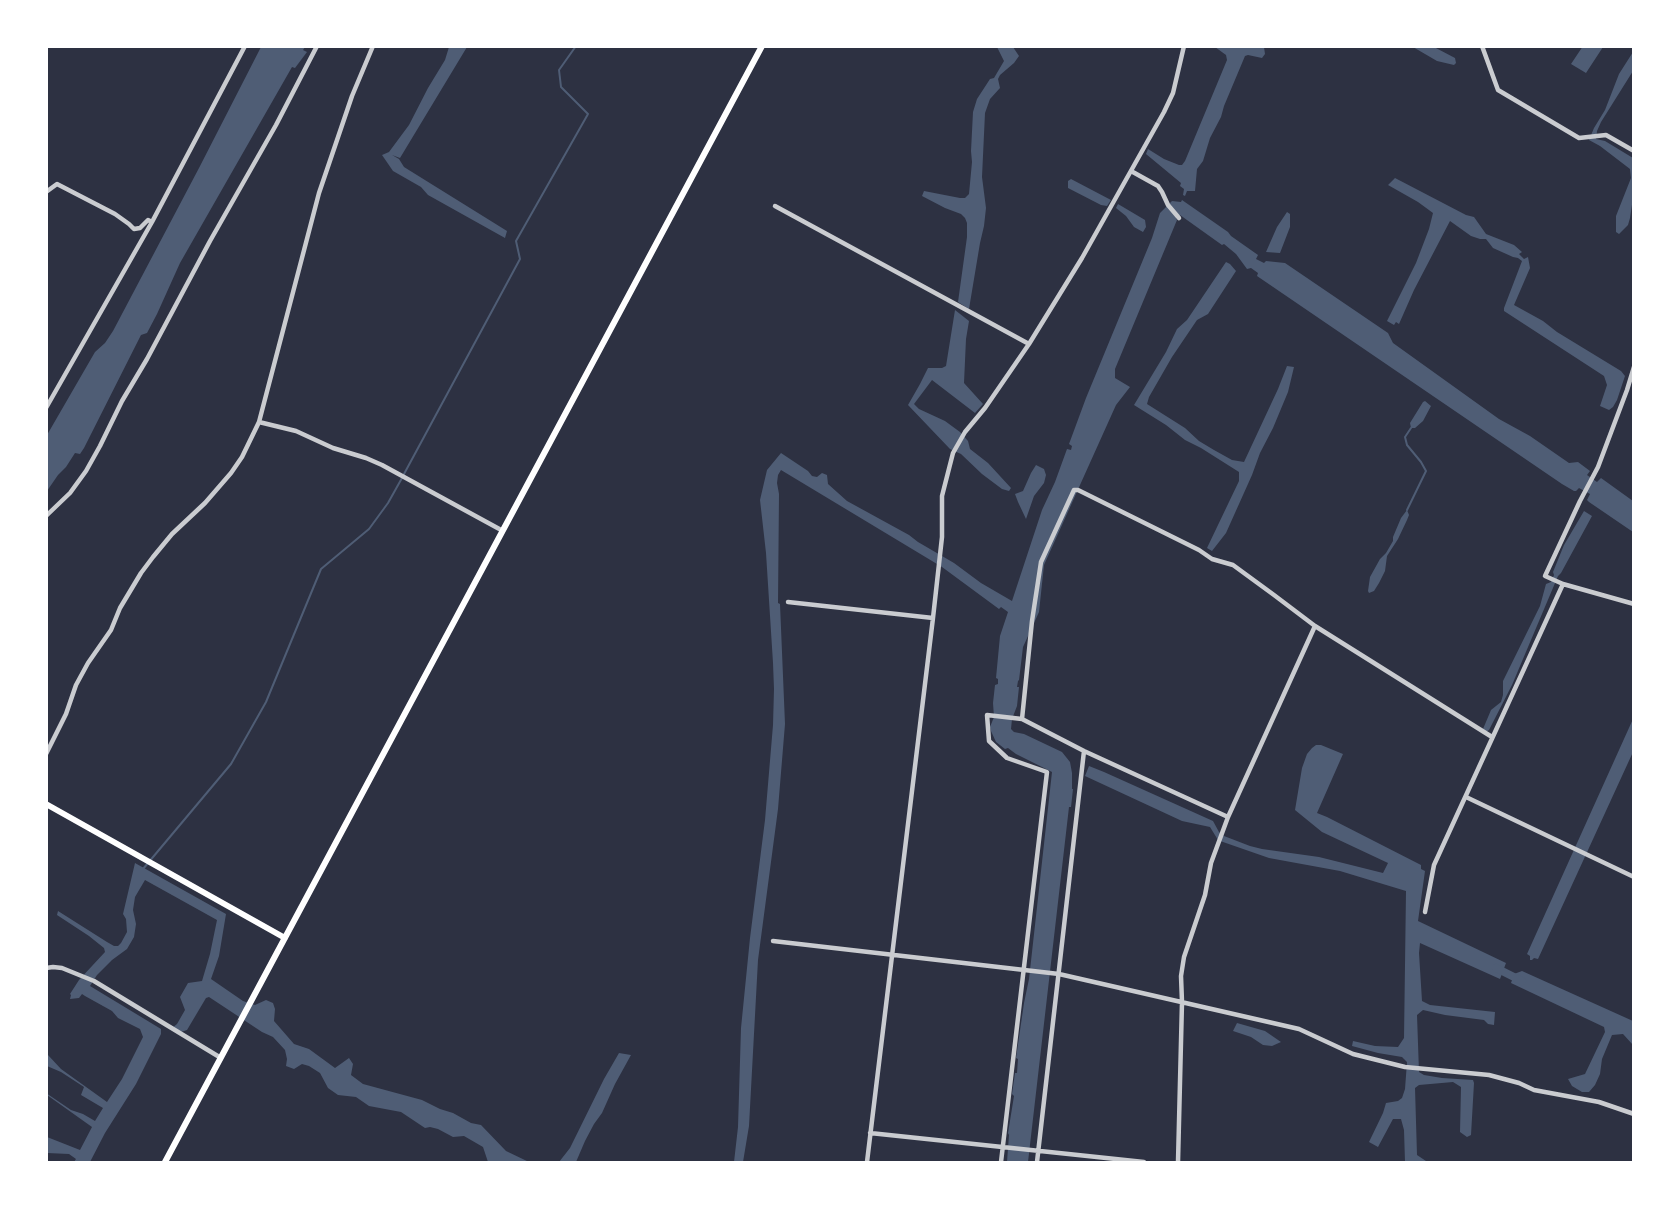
<!DOCTYPE html>
<style>
body{margin:0}
#map{position:relative;width:1680px;height:1209px;overflow:hidden;background:#2d3142;font-family:Jost,sans-serif}
canvas{display:block}
.frame{position:absolute;inset:0;border:48px solid #fff;pointer-events:none}
</style>
<div id="map">
<canvas width="1680" height="1209"></canvas>
<div class="frame"></div>
</div>
<script>
const g = document.querySelector('canvas').getContext('2d');
g.lineJoin = 'round';
function paint(path, color) {
  g.fillStyle = color;
  g.fill(path, 'evenodd');
}
function toPath(rows) {
  const path = new Path2D();
  for (const r of rows) {
    path.moveTo(r[0], r[1]);
    for (let i = 2; i < r.length; i += 2) path.lineTo(r[i], r[i + 1]);
  }
  return path;
}
function strokePath(path, color, width, dash) {
  g.strokeStyle = color;
  g.lineWidth = width;
  g.lineCap = dash ? 'butt' : 'round';
  g.setLineDash(dash || []);
  g.stroke(path);
}
paint(toPath([
 [1583,46,1603,47,1586,73,1571,64],
 [261,47,305,47,303,50,307,52,295,68,292,67,180,263,157,314,147,333,141,335,84,448,80,454,75,453,66,467,58,475,47,491,47,435,95,352,105,343,113,331,199,168],
 [449,47,467,47,400,158,392,155,399,159,404,167,507,231,505,238,428,195,421,187,393,171,382,155,389,152,409,125,428,88,445,60],
 [997,47,1013,47,1019,56,1014,63,1000,75,998,79,1000,88,990,99,985,113,982,177,986,208,984,226,980,243,969,309,958,302,967,237,967,223,965,218,961,214,945,208,922,196,924,191,960,198,965,198,969,194,972,162,971,151,973,112,977,99,990,79,994,78,1004,61],
 [1215,47,1264,47,1265,54,1262,58,1248,55,1245,56,1224,106,1221,117,1210,138,1203,161,1197,169,1195,191,1187,191,1185,196,1183,195,1184,189,1180,186,1181,183,1146,154,1148,149,1164,159,1179,165,1182,165,1185,161,1227,60,1226,55],
 [1413,47,1434,47,1455,58,1456,63,1454,65,1437,61],
 [1633,52,1633,71,1601,122,1597,131,1596,139,1605,141,1633,158,1633,198,1630,218,1628,225,1619,234,1616,232,1616,216,1631,178,1630,169,1600,146,1589,140,1594,128,1605,110,1619,74],
 [1395,178,1466,215,1474,217,1486,234,1514,245,1522,252,1519,254,1524,259,1528,257,1530,268,1514,305,1543,321,1557,332,1621,371,1625,376,1617,400,1613,407,1609,410,1600,406,1607,385,1604,376,1504,311,1504,308,1522,261,1518,258,1513,257,1493,248,1486,239,1480,239,1471,236,1450,221,1414,290,1399,324,1396,322,1394,325,1387,321,1416,263,1429,229,1433,213,1418,202,1388,185],
 [1071,179,1111,200,1107,206,1101,205,1068,188,1068,181],
 [1182,200,1228,232,1231,236,1258,255,1256,259,1264,263,1266,261,1285,263,1388,333,1393,343,1499,419,1530,436,1569,463,1578,462,1590,471,1587,475,1597,482,1601,478,1633,501,1633,532,1589,502,1587,500,1590,494,1579,488,1576,491,1574,491,1562,484,1257,276,1258,273,1251,268,1247,269,1236,254,1224,244,1222,245,1180,215,1176,218,1177,220,1115,369,1115,378,1130,387,1116,405,1044,565,1039,612,1023,647,1019,680,1018,681,1017,687,1019,687,1017,706,1012,719,1011,729,1014,732,1024,734,1062,752,1070,762,1072,773,1072,789,1073,789,1071,807,1069,807,1028,1162,1007,1162,1009,1135,1008,1133,1014,1096,1012,1094,1015,1073,1017,1073,1018,1059,1016,1058,1024,1003,1029,979,1052,772,1016,754,1008,748,1005,749,996,742,991,731,990,727,994,717,993,703,995,685,998,684,998,679,996,678,1000,636,1008,612,1001,607,999,609,942,567,781,470,778,475,777,483,779,494,778,603,780,604,785,724,778,809,758,960,749,1126,743,1162,734,1162,738,1127,741,1028,750,938,765,820,773,725,774,689,773,663,766,553,760,500,767,470,781,453,808,471,812,476,817,477,822,473,827,475,828,484,847,501,909,535,918,542,954,563,981,583,1012,601,1042,510,1055,482,1067,449,1071,450,1072,446,1069,444,1086,398,1152,238,1160,213,1172,201,1181,202],
 [1118,204,1145,220,1146,227,1143,232,1134,227,1126,216,1116,208],
 [1287,212,1290,214,1290,227,1280,253,1266,252,1277,227],
 [1226,262,1230,264,1236,271,1208,314,1197,320,1172,357,1149,397,1147,404,1185,428,1199,441,1214,450,1232,460,1244,462,1278,389,1287,366,1294,367,1288,392,1273,428,1260,453,1252,475,1226,533,1212,551,1207,548,1239,481,1239,472,1201,448,1185,440,1166,425,1134,405,1166,352,1177,329,1187,320],
 [955,310,969,321,966,339,964,383,983,404,975,413,932,380,914,404,919,409,945,421,960,432,968,441,970,449,988,463,1011,488,1009,491,1002,489,982,474,961,454,950,449,908,405,920,384,928,368,942,368,946,366],
 [1425,401,1431,406,1423,421,1415,428,1411,428,1410,423,1423,402],
 [1036,465,1044,469,1046,475,1044,483,1034,496,1026,519,1018,502,1015,494,1023,491,1031,473],
 [1407,510,1409,515,1407,520,1398,539,1387,556,1385,571,1379,583,1374,591,1369,593,1368,591,1370,577,1380,559,1386,553,1393,541,1393,537,1401,518],
 [1584,511,1592,516,1561,573,1558,576,1512,685,1489,730,1486,732,1483,729,1491,710,1501,702,1503,695,1503,681,1540,606,1546,584,1551,582,1554,575,1553,572,1564,545],
 [1633,719,1633,752,1538,959,1534,958,1532,960,1530,960,1530,956,1527,954],
 [1316,745,1321,745,1343,754,1317,813,1327,817,1421,865,1421,869,1425,871,1418,921,1506,963,1500,979,1420,943,1419,953,1422,1001,1430,1005,1495,1012,1494,1025,1488,1024,1484,1020,1445,1015,1423,1010,1417,1015,1419,1072,1424,1075,1442,1078,1473,1080,1474,1083,1471,1135,1467,1137,1460,1132,1461,1087,1453,1082,1419,1085,1415,1088,1417,1155,1426,1161,1437,1162,1405,1162,1404,1130,1401,1119,1393,1119,1378,1147,1369,1142,1383,1113,1386,1103,1398,1101,1402,1098,1405,1089,1407,1062,1402,1057,1378,1053,1352,1046,1353,1041,1375,1046,1398,1047,1404,1038,1406,891,1340,871,1269,858,1223,842,1218,840,1210,827,1182,821,1085,776,1089,766,1104,772,1213,821,1219,832,1224,836,1250,846,1262,849,1319,857,1383,873,1388,863,1322,832,1295,810,1302,768,1307,754,1312,748],
 [135,863,226,914,219,956,211,979,243,1001,255,1005,266,1000,273,1003,275,1009,274,1021,294,1044,309,1049,335,1068,349,1058,353,1064,351,1075,363,1084,422,1100,440,1109,453,1113,471,1123,481,1125,506,1151,529,1162,488,1162,483,1147,464,1136,453,1137,438,1129,430,1127,425,1128,401,1112,369,1106,356,1097,338,1095,328,1088,320,1073,309,1066,302,1064,294,1069,286,1066,287,1059,285,1050,273,1037,262,1032,209,997,206,998,187,1030,181,1032,172,1028,177,1024,185,1010,180,997,188,983,202,981,210,954,217,920,145,880,135,897,133,910,136,924,134,937,127,949,112,960,97,975,90,986,161,1029,161,1034,136,1084,105,1133,90,1162,74,1162,76,1159,69,1154,47,1153,47,1137,80,1150,92,1127,47,1095,46,1093,71,1110,83,1114,95,1121,103,1108,81,1095,84,1087,61,1072,47,1066,48,1055,61,1069,107,1102,122,1079,143,1037,140,1029,118,1018,112,1011,85,996,82,994,79,998,70,999,71,995,70,994,79,980,105,952,104,948,89,936,57,915,58,911,107,942,114,946,118,946,121,943,127,932,126,919,123,914],
 [1522,971,1633,1021,1633,1045,1623,1034,1612,1035,1602,1059,1600,1074,1595,1085,1589,1092,1582,1092,1572,1086,1568,1079,1585,1074,1605,1032,1604,1027,1511,983,1514,974],
 [1237,1023,1265,1031,1281,1042,1272,1046,1263,1045,1251,1037,1233,1031],
 [619,1053,631,1055,615,1084,602,1113,594,1124,585,1141,576,1162,559,1162,570,1148,604,1079]
]), '#4f5d75');
strokePath(toPath([
 [404,474,520,259,516,241,588,114,561,87,559,70,576,46],
 [1407,510,1426,471,1421,462,1407,445,1405,437,1411,428],
 [143,869,231,764,266,702,321,569,369,529,388,503,402,478]
]), '#4f5d75', 2);
strokePath(toPath([
 [1496,968,1522,981]
]), '#4f5d75', 8);
strokePath(toPath([
 [1482,46,1498,90,1579,138,1606,135,1634,151],
 [1131,171,1158,186,1162,192,1168,205,1179,218],
 [46,192,57,184,115,214,129,224,134,229,140,228,148,220,152,222],
 [775,206,1029,344],
 [1634,367,1627,390,1598,467,1580,501,1545,576,1563,584,1634,604],
 [46,408,152,222,245,46],
 [259,422,296,431,333,448,366,458,382,465,503,531],
 [46,516,70,493,86,471,100,446,122,401,147,359,210,241,276,125,317,46],
 [788,602,933,618],
 [46,754,66,714,76,685,88,663,111,630,120,608,141,573,153,557,172,534,205,503,231,473,242,457,259,422,319,193,352,96,373,46],
 [1466,797,1634,877],
 [1228,817,1084,751,1022,719,1032,621,1041,562,1074,490,1078,490,1199,550,1212,559,1233,565,1274,595,1315,626,1492,737],
 [1425,912,1434,865,1563,584],
 [773,941,1059,974,1299,1029,1353,1054,1405,1067,1489,1075,1519,1083,1534,1090,1599,1102,1634,1114],
 [46,968,53,967,62,968,94,981,221,1058],
 [870,1133,1144,1162],
 [867,1162,933,618,942,537,942,496,953,453,965,432,985,408,1029,344,1082,258,1164,112,1173,93,1184,46],
 [1001,1162,1047,772,1007,758,989,741,987,715,1022,719],
 [1037,1162,1084,751],
 [1178,1162,1182,1002,1181,976,1184,957,1205,895,1211,863,1228,817,1315,626]
]), '#caccd0', 4.5);
strokePath(toPath([
 [46,804,285,938],
 [165,1162,762,46]
]), '#fff', 6);
</script>
